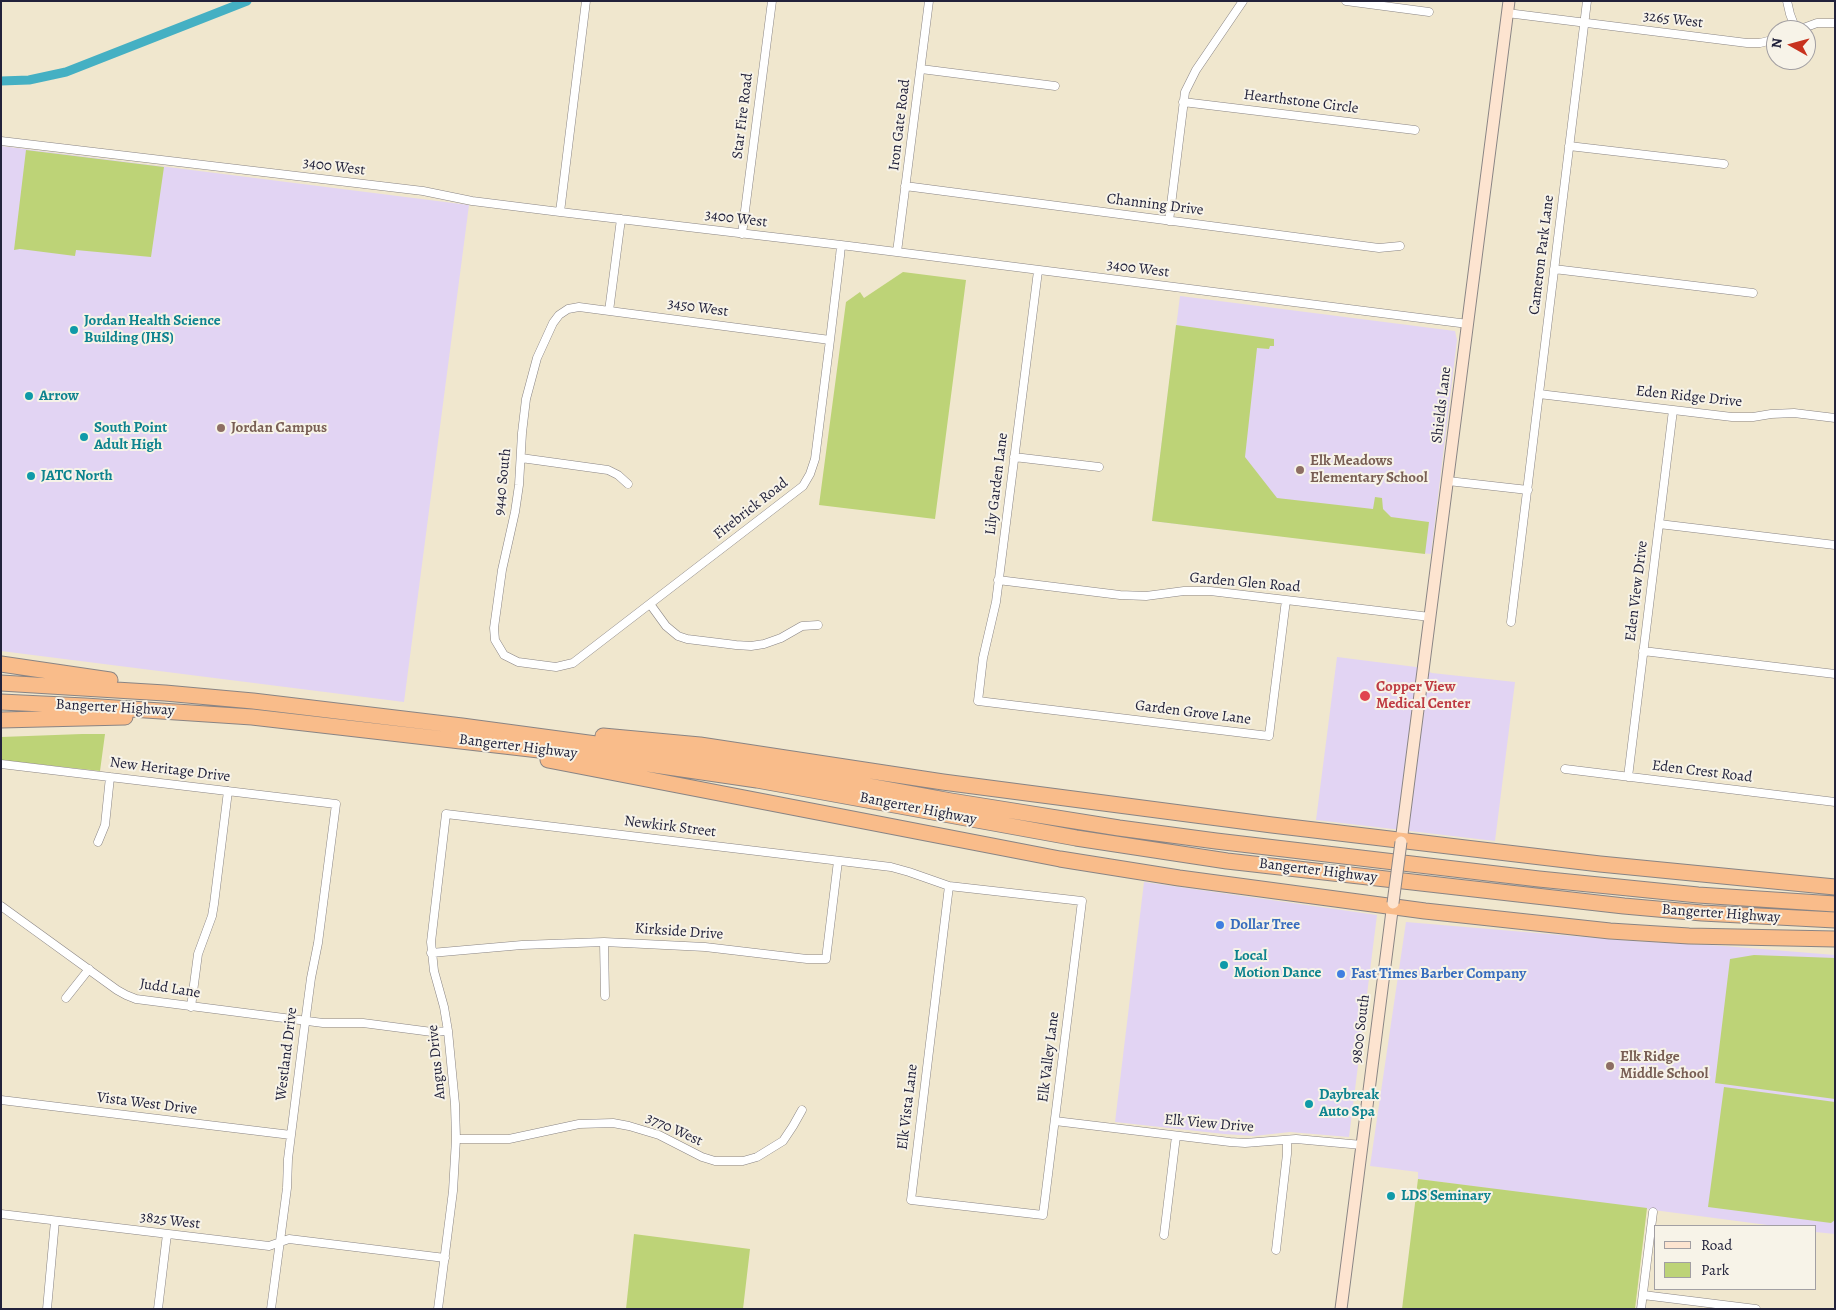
<!DOCTYPE html>
<style>
body{margin:0}
#map{position:relative;width:1836px;height:1310px;overflow:hidden;background:#f0e7ce;font-family:Alegreya,serif}
canvas{display:block}
.frame{position:absolute;inset:0;border:2px solid #22223b;pointer-events:none}
.legend{position:absolute;left:1654px;top:1225px;width:162px;height:65px;box-sizing:border-box;background:#f7f3e8;border:1px solid #a29fa3;margin:0;padding:6px 9px;list-style:none;font-size:15px;color:#22223b}
.legend li{display:flex;align-items:center;gap:10px;height:25px}
.legend b{width:25px;border:1px solid #a29fa3}
.north{position:absolute;left:1766px;top:20px;width:50px;height:50px;box-sizing:border-box;background:#f7f3e8;border:1px solid #a29fa3;border-radius:50%;rotate:277deg;font-size:14px;font-weight:700;line-height:20px;text-align:center;color:#22223b}
.north::after{content:'';display:block;margin:auto;width:18px;height:22px;background:#c8321e;clip-path:polygon(50% 0,100% 100%,50% 72%,0 100%)}
</style>
<div id="map">
<canvas width="1836" height="1310"></canvas>
<div class="frame"></div>
<ul class="legend">
<li><b style="height:6px;background:#fde4d0"></b>Road</li>
<li><b style="height:14px;background:#bdd377"></b>Park</li>
</ul>
<div class="north">N</div>
</div>
<script>
const g = document.querySelector('canvas').getContext('2d');
g.lineJoin = 'round';
function paint(path, color) {
  g.fillStyle = color;
  g.fill(path, 'evenodd');
}
function toPath(rows) {
  const path = new Path2D();
  for (const r of rows) {
    path.moveTo(r[0], r[1]);
    for (let i = 2; i < r.length; i += 2) path.lineTo(r[i], r[i + 1]);
  }
  return path;
}
function strokePath(path, color, width, dash) {
  g.strokeStyle = color;
  g.lineWidth = width;
  g.lineCap = dash ? 'butt' : 'round';
  g.setLineDash(dash || []);
  g.stroke(path);
}
function drawText(font, color, halo, rows, align = 'center') {
  g.font = font + ' Alegreya,serif';
  g.lineWidth = 4;
  g.setLineDash([]);
  g.textBaseline = 'middle';
  g.strokeStyle = halo;
  g.fillStyle = color;
  for (const [text, x, y, turn = 0] of rows) {
    g.save();
    g.translate(x, y);
    g.rotate((+turn || 0) * Math.PI / 180);
    g.textAlign = isNaN(turn) ? turn : align;
    if (halo) g.strokeText(text, 0, 0);
    g.fillText(text, 0, 0);
    g.restore();
  }
}
paint(toPath([
 [1,146,469,205,404,702,1,651],
 [1180,296,1455,331,1457,340,1431,554,1152,521],
 [1337,657,1416,667,1432,673,1515,682,1495,841,1316,820],
 [1144,882,1377,915,1349,1137,1290,1132,1254,1136,1224,1134,1115,1122],
 [1406,922,1632,941,1724,946,1835,955,1835,1234,1815,1232,1815,1226,1775,1226,1418,1179,1418,1172,1370,1166]
]), '#e2d4f3');
paint(toPath([
 [26,150,164,167,151,257,76,250,75,256,20,249,14,250],
 [903,272,966,280,935,519,819,505,846,302,860,292,864,298],
 [1176,325,1274,339,1274,346,1270,346,1269,349,1257,348,1245,457,1277,498,1373,509,1375,497,1382,498,1383,509,1391,517,1429,522,1425,554,1152,521],
 [82,734,105,734,100,771,1,760,1,737],
 [1754,955,1835,958,1835,1099,1715,1083,1730,959],
 [1724,1087,1835,1102,1835,1220,1831,1223,1708,1207],
 [1418,1179,1647,1208,1635,1309,1402,1309],
 [634,1234,750,1249,743,1309,626,1309]
]), '#bdd377');
strokePath(toPath([
 [1,81,29,80,66,72,247,1]
]), '#45b0c3', 9);
const street = toPath([
 [1346,1,1429,12],
 [1787,1,1790,14,1796,30],
 [1507,13,1747,43,1760,43,1776,39],
 [1798,30,1817,23,1835,23],
 [921,69,1055,86],
 [1183,102,1415,130],
 [1,141,423,191,472,201,560,212,841,245,1468,324],
 [1569,146,1724,164],
 [905,186,1379,248,1400,246],
 [560,212,586,1],
 [1169,221,1185,92,1196,70,1243,1],
 [742,234,772,1],
 [897,252,929,1],
 [1554,269,1753,293],
 [1038,271,996,602,983,658,978,701,1269,736,1286,600],
 [609,311,621,219],
 [830,340,579,307,568,309,559,315,553,323,537,358,526,399,522,433,519,485,515,512,502,570,494,628,495,640,504,655,518,662,556,667,573,663,803,486,810,474,815,459,830,340,840,256,841,245],
 [1539,394,1732,417,1753,417,1771,414,1794,413,1835,418],
 [1014,457,1099,467],
 [521,458,608,470,618,475,628,484],
 [1448,481,1528,490],
 [1659,524,1835,545],
 [998,580,1120,595,1146,596,1184,591,1210,591,1430,617],
 [650,604,666,626,678,636,687,639,736,645,751,646,764,644,781,638,802,626,818,625],
 [1511,622,1587,1],
 [1643,651,1835,674],
 [1,764,336,804,318,943,311,978,304,1031,288,1159,287,1188,271,1309],
 [1565,769,1835,802],
 [1628,777,1673,410],
 [98,842,105,825,110,777],
 [1,906,117,990,126,995,136,999,323,1023,363,1023,432,1032,448,1031],
 [604,942,605,996],
 [431,953,522,945,604,942,705,947,807,959,826,959,838,861],
 [66,998,89,969],
 [191,1007,198,954,212,916,214,904,228,791],
 [1,1100,291,1135],
 [1055,1121,1230,1142,1245,1143,1296,1139,1362,1145],
 [456,1139,509,1139,579,1124,613,1123,629,1126,659,1135,702,1157,715,1161,743,1161,757,1157,783,1141,793,1126,802,1110],
 [1,1214,269,1246,289,1239,445,1258],
 [1164,1235,1176,1136],
 [1276,1250,1287,1154,1287,1140],
 [1643,1295,1756,1309],
 [47,1309,55,1221],
 [158,1309,167,1234],
 [438,1309,453,1191,456,1139,455,1104,448,1031,444,1007,434,971,431,942,446,814,891,867,909,872,949,886,1082,901,1043,1215,911,1200,949,886],
 [1641,1309,1653,1212]
]);
const secondary = toPath([
 [1401,842,1509,1],
 [1341,1309,1393,903]
]);
const highway = toPath([
 [1,664,110,680],
 [1,683,165,693,253,701,462,726,752,765,951,801,1119,828,1216,841,1539,879,1698,895,1835,904],
 [1,702,85,706,252,717,600,757,757,780,1076,838,1227,861,1624,906,1702,913,1835,920],
 [1,720,125,717],
 [603,736,700,745,943,782,1272,825,1600,864,1835,887],
 [548,760,1060,859,1179,878,1425,911,1610,931,1689,936,1835,939]
]);
strokePath(street, '#898484', 9);
strokePath(secondary, '#898484', 13);
strokePath(highway, '#898484', 17);
strokePath(street, '#fff', 8);
strokePath(secondary, '#fde4d0', 11);
strokePath(highway, '#f9bc8a', 15);
const secondaryBridge = toPath([
 [1393,903,1401,842]
]);
strokePath(secondaryBridge, '#898484', 13, []);
strokePath(secondaryBridge, '#fde4d0', 11);
for (const [x, y, r, color] of [
 [74,330,5,"#0f9aa8"],
 [29,396,5,"#0f9aa8"],
 [221,428,5,"#8d6e63"],
 [84,437,5,"#0f9aa8"],
 [1300,470,5,"#8d6e63"],
 [31,476,5,"#0f9aa8"],
 [1365,696,6,"#e0444e"],
 [1220,925,5,"#3f7fe0"],
 [1224,965,5,"#0f9aa8"],
 [1341,974,5,"#3f7fe0"],
 [1610,1066,5,"#8d6e63"],
 [1309,1104,5,"#0f9aa8"],
 [1391,1196,5,"#0f9aa8"]
]) {
  const dot = new Path2D();
  dot.arc(x, y, r, 0, 2 * Math.PI);
  g.fillStyle = color;
  g.fill(dot);
  strokePath(dot, '#f7f3e8', 2);
}
drawText('15px', '#22223b', '#f7f3e8', [
 ["3265 West",1673,20,7],
 ["Hearthstone Circle",1301,102,7],
 ["Star Fire Road",743,116,-83],
 ["Iron Gate Road",900,125,-83],
 ["3400 West",334,167,7],
 ["Channing Drive",1155,205,7],
 ["3400 West",736,219,7],
 ["Cameron Park Lane",1542,255,-83],
 ["3400 West",1138,269,7],
 ["3450 West",698,308,8],
 ["Eden Ridge Drive",1689,397,6],
 ["Shields Lane",1442,405,-83],
 ["9440 South",503,482,-84],
 ["Lily Garden Lane",997,484,-83],
 ["Firebrick Road",751,509,-38],
 ["Garden Glen Road",1245,583,5],
 ["Eden View Drive",1637,591,-83],
 ["Bangerter Highway",115,708,3],
 ["Garden Grove Lane",1193,713,7],
 ["Bangerter Highway",518,747,7],
 ["New Heritage Drive",170,770,7],
 ["Eden Crest Road",1702,772,7],
 ["Bangerter Highway",918,809,11],
 ["Newkirk Street",670,827,7],
 ["Bangerter Highway",1318,871,7],
 ["Bangerter Highway",1721,914,4],
 ["Kirkside Drive",679,932,4],
 ["Judd Lane",170,989,9],
 ["9800 South",1361,1029,-83],
 ["Westland Drive",287,1054,-83],
 ["Elk Valley Lane",1049,1057,-83],
 ["Angus Drive",437,1062,-96],
 ["Vista West Drive",147,1104,7],
 ["Elk Vista Lane",908,1107,-83],
 ["Elk View Drive",1209,1124,5],
 ["3770 West",674,1130,24],
 ["3825 West",170,1221,7]
]);
drawText('bold 15px', '#0d838f', '#f7f3e8', [
 ["Jordan Health Science",84,321],
 ["Building (JHS)",84,338],
 ["Arrow",39,396],
 ["South Point",94,428],
 ["Adult High",94,445],
 ["JATC North",41,476],
 ["Local",1234,956],
 ["Motion Dance",1234,973],
 ["Daybreak",1319,1095],
 ["Auto Spa",1319,1112],
 ["LDS Seminary",1401,1196]
], 'left');
drawText('bold 15px', '#785e54', '#f7f3e8', [
 ["Jordan Campus",231,428],
 ["Elk Meadows",1310,461],
 ["Elementary School",1310,478],
 ["Elk Ridge",1620,1057],
 ["Middle School",1620,1074]
], 'left');
drawText('bold 15px', '#be3a42', '#f7f3e8', [
 ["Copper View",1376,687],
 ["Medical Center",1376,704]
], 'left');
drawText('bold 15px', '#366cbe', '#f7f3e8', [
 ["Dollar Tree",1230,925],
 ["Fast Times Barber Company",1351,974]
], 'left');
</script>
